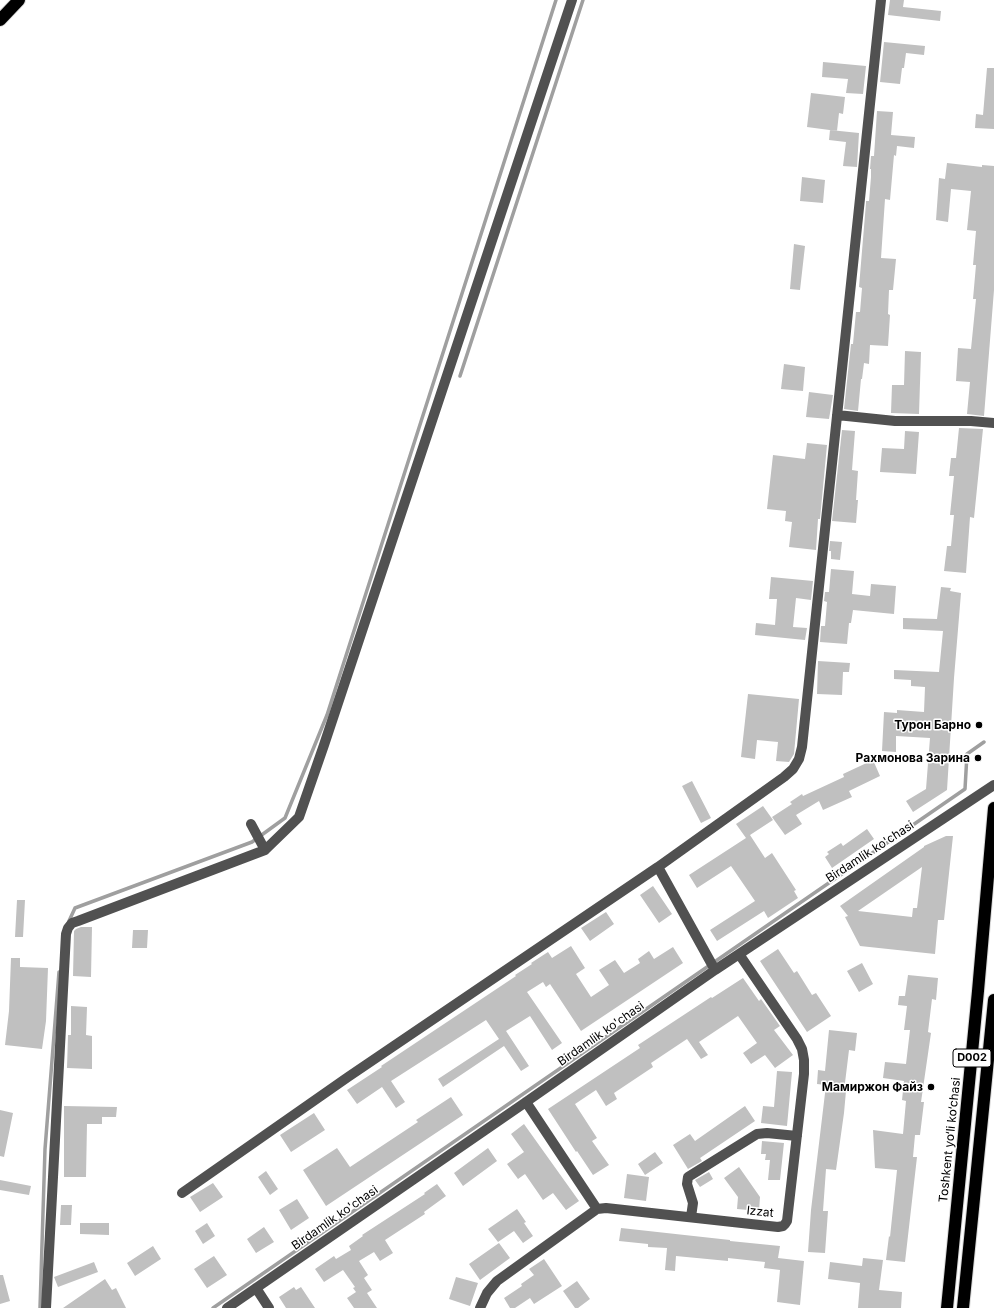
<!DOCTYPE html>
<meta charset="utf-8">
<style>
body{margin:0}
canvas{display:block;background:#fff}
</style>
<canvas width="994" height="1308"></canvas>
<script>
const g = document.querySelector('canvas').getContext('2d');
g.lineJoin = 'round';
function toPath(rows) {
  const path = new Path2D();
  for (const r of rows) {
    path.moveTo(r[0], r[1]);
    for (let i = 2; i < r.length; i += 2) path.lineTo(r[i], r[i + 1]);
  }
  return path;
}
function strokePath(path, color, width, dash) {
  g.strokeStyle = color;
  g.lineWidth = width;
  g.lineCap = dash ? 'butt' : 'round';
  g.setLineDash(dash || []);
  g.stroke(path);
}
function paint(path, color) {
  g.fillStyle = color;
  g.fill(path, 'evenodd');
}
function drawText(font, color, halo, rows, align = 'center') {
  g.font = font + ' Inter,sans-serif';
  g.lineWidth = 3;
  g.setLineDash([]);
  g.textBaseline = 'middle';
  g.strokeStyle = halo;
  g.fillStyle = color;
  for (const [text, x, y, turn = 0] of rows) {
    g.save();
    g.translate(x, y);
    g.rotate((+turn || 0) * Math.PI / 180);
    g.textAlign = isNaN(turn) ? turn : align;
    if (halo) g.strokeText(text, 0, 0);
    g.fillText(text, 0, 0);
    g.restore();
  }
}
strokePath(toPath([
 [460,376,583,0],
 [69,921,75,908,252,842,285,818,327,715,556,0],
 [40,1308,45,1149,59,972],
 [213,1308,965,789,967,754,984,742]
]), '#9f9f9f', 3.5);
paint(toPath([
 [890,0,904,0,903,7,941,11,940,21,888,15],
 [884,42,925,46,924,55,906,53,904,68,902,68,900,84,880,82],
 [823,62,866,66,863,94,846,93,848,79,822,77],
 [987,68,994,68,994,129,975,128,976,114,983,115],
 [811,93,845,97,843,114,839,113,837,131,807,127],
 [877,111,893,112,891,135,915,137,914,148,897,146,896,156,894,155,890,200,885,199,881,258,896,259,893,290,889,290,888,314,890,315,888,346,870,345,869,364,864,363,862,379,861,379,858,411,844,409,851,344,853,344,856,312,860,312,862,288,859,287,866,203,866,201,869,201,871,177,871,169,870,169,871,156,874,156],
 [830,130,859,133,857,167,843,166,846,142,829,140],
 [947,163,982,167,982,165,994,166,994,290,984,416,967,414,970,382,956,381,958,348,971,349,976,299,973,299,976,265,973,265,976,231,967,230,971,191,951,189,948,222,936,220,939,178,945,179],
 [802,177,825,180,823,203,800,201],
 [794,244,805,246,800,290,790,289],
 [905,351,921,352,919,414,891,413,892,385,904,385],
 [784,364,805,367,803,391,781,389],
 [809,392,833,395,829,419,806,417],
 [959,428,983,429,974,518,970,517,966,573,944,571,947,546,951,546,954,515,950,515,954,476,949,476,951,458,956,458],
 [842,430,855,431,852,470,858,471,856,500,858,500,856,523,832,521],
 [905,431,919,432,916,474,880,472,882,448,904,449],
 [807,443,827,445,820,519,818,519,816,550,789,547,792,522,785,521,786,511,767,509,773,455,805,459],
 [830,541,842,542,840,560,831,559,831,551,829,551],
 [831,569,854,571,852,594,870,596,871,584,896,586,894,614,853,610,851,623,849,623,847,644,820,642,821,626,825,626,827,602,824,601,825,592,829,592],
 [771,577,813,581,811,600,796,598,793,627,807,628,805,640,755,635,756,623,775,625,777,599,769,599],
 [941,587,951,588,950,591,961,593,954,678,947,790,913,812,906,801,926,789,930,738,896,736,896,752,882,751,884,712,897,713,897,710,924,712,925,687,911,686,911,680,894,679,894,670,939,672,943,631,903,629,903,618,937,619],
 [818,661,850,663,849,672,843,672,842,695,817,694],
 [748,694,799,699,794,754,789,762,776,761,778,742,757,740,755,759,741,757],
 [873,760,880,776,849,791,852,797,823,810,819,801,796,815,802,824,785,835,772,817,792,804,790,802,802,794,803,796,844,777,843,774],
 [692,781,711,818,701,823,682,786],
 [763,806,773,820,750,835,765,858,772,853,796,890,794,891,798,898,768,918,764,911,717,941,710,930,755,901,731,866,697,888,689,875,746,838,736,824],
 [867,829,874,839,832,868,825,857,829,854,827,852,841,843,843,846],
 [946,836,953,836,944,920,938,920,935,954,860,946,845,917,848,916,840,906,924,847,924,846],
 [922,867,917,908,913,908,912,917,858,911],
 [653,886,672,914,659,923,640,895],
 [17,900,25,900,23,937,15,937],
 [606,912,614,924,590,941,581,928],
 [81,927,92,927,91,977,73,976,74,931,76,929],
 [133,930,148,930,147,948,132,948],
 [571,946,585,968,576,974,591,997,609,985,599,970,615,960,624,973,640,963,638,959,649,951,654,959,673,947,683,963,581,1031,550,984,546,987,543,982,527,992,562,1043,552,1050,530,1016,506,1031,529,1066,521,1071,504,1046,443,1087,438,1079,499,1039,486,1020,391,1081,405,1102,396,1108,382,1087,357,1104,347,1090,382,1067,381,1066,516,976,515,975,532,964,531,963,548,952,552,958],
 [778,949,794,973,797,971,812,995,816,993,831,1016,807,1032,760,961],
 [11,958,20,958,20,967,48,968,46,1021,42,1049,5,1045,9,1011],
 [862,963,873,984,859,992,847,971],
 [908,975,938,978,936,1000,932,999,928,1032,931,1033,921,1102,924,1102,920,1135,915,1135,913,1157,917,1157,905,1262,886,1260,889,1236,890,1237,897,1170,875,1168,873,1130,903,1134,906,1101,902,1100,904,1081,883,1078,885,1062,906,1064,910,1030,904,1030,907,1006,898,1005,899,996,905,996],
 [743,978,759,1001,761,999,780,1026,774,1030,793,1055,775,1068,765,1055,751,1064,743,1053,757,1043,738,1016,699,1042,708,1055,701,1059,687,1039,651,1063,653,1067,614,1093,617,1099,606,1106,596,1090,575,1104,597,1138,592,1141,609,1165,593,1175,577,1151,576,1152,548,1109,640,1048,638,1045,711,997,712,998],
 [71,1006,87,1007,86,1035,92,1036,92,1069,67,1068,68,1035,71,1035],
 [829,1030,857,1033,855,1051,849,1050,844,1091,846,1091,844,1113,836,1170,826,1169,823,1211,828,1211,825,1253,808,1252,811,1210,826,1085,817,1084,818,1070,825,1071],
 [777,1071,792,1072,787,1126,761,1123,763,1106,774,1107],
 [451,1097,463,1115,326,1206,303,1170,337,1148,350,1167,418,1122,416,1120],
 [64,1106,117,1107,116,1117,102,1117,102,1124,87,1124,86,1177,64,1177],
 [745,1106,755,1121,700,1158,702,1161,688,1169,673,1145,690,1134,695,1141],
 [0,1110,13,1113,4,1157,0,1156],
 [314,1113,325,1130,291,1152,280,1135],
 [524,1124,579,1201,566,1210,553,1193,543,1200,525,1174,518,1179,507,1164,524,1152,511,1134],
 [762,1141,784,1143,780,1180,768,1180,770,1160,765,1160,766,1154,761,1154],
 [488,1148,497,1161,463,1186,454,1173],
 [655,1152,663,1163,645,1175,638,1164],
 [739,1167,760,1197,759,1211,737,1209,738,1197,724,1178],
 [266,1171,278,1189,270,1195,258,1177],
 [709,1172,713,1179,700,1187,695,1180],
 [627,1174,649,1177,646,1201,624,1198],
 [0,1180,31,1186,29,1195,0,1190],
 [213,1183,223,1197,200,1212,190,1197],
 [437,1184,446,1196,424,1212,425,1214,385,1240,393,1253,380,1261,374,1252,359,1261,368,1275,364,1278,372,1290,367,1293,377,1308,354,1308,347,1298,356,1292,353,1288,355,1287,343,1270,324,1282,315,1269,334,1256,336,1259,351,1250,349,1246,363,1236,362,1235,425,1194,424,1193],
 [297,1199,309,1218,291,1230,279,1210],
 [61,1205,72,1205,71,1225,60,1225],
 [517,1209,526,1222,524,1223,533,1236,523,1243,514,1231,498,1242,488,1229],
 [80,1223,109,1223,109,1235,80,1234],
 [207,1223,215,1236,203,1244,195,1231],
 [264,1227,274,1242,256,1253,247,1239],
 [621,1228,730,1240,730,1241,780,1246,778,1258,804,1261,800,1305,777,1302,780,1270,764,1268,765,1262,728,1258,728,1261,676,1256,675,1271,665,1270,667,1248,648,1247,648,1244,619,1241],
 [499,1243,510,1258,480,1280,469,1264],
 [153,1246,161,1259,135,1276,127,1263],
 [214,1256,227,1275,207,1288,194,1269],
 [863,1258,883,1260,879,1290,902,1292,901,1308,858,1308,860,1283,828,1279,830,1262,862,1266],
 [544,1259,562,1286,534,1304,530,1298,515,1308,510,1308,504,1298,522,1286,521,1284,534,1275,529,1269],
 [94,1262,98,1272,58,1287,54,1277],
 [0,1275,3,1275,10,1301,0,1304],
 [456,1277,478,1283,470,1306,449,1299],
 [105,1279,112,1290,116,1288,126,1308,63,1308],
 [577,1281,590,1299,578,1308,575,1308,563,1291],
 [294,1287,296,1290,301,1287,315,1308,286,1308,279,1297]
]), '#c0c0c0');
const highway = toPath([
 [0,20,19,0],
 [947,1308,978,991,994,808],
 [963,1308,994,1000]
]);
strokePath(highway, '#dbdbdb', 14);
strokePath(toPath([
 [837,415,895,421,971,421,994,423],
 [251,824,265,850],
 [658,867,715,970],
 [526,1102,597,1209],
 [182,1193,348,1077,658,867,784,777,793,769,799,759,802,747,881,0],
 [691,1217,693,1203,687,1184,688,1177,757,1134,767,1133,797,1136],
 [256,1288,269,1308],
 [46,1308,66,934,68,928,72,923,78,921,265,850,299,817,324,745,572,0],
 [227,1308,526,1102,715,970,994,785],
 [480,1308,487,1293,497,1281,597,1209,606,1208,778,1227,783,1226,785,1224,787,1221,804,1074,804,1060,802,1049,797,1039,739,954]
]), '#515151', 10);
strokePath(highway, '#000', 12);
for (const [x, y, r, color] of [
 [979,725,4,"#000"],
 [978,758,4,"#000"],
 [931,1087,4,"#000"]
]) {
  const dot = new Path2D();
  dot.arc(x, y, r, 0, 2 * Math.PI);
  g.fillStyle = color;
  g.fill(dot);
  strokePath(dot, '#fff', 1.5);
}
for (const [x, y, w] of [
 [972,1058,38]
]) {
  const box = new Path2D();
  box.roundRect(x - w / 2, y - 9, w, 18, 3);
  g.fillStyle = '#fff';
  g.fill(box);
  strokePath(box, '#000', 1);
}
drawText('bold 11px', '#000', null, [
 ["D002",972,1058]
]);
drawText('bold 12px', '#000', '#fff', [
 ["Турон Барно",971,725],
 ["Рахмонова Зарина",970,758],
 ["Мамиржон Файз",923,1087]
], 'right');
drawText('12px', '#000', '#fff', [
 ["Birdamlik ko'chasi",870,852,-33],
 ["Birdamlik ko'chasi",601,1034,-35],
 ["Toshkent yo‘li ko‘chasi",950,1140,-84],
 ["Izzat",760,1212,6],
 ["Birdamlik ko'chasi",335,1218,-35]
]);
</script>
